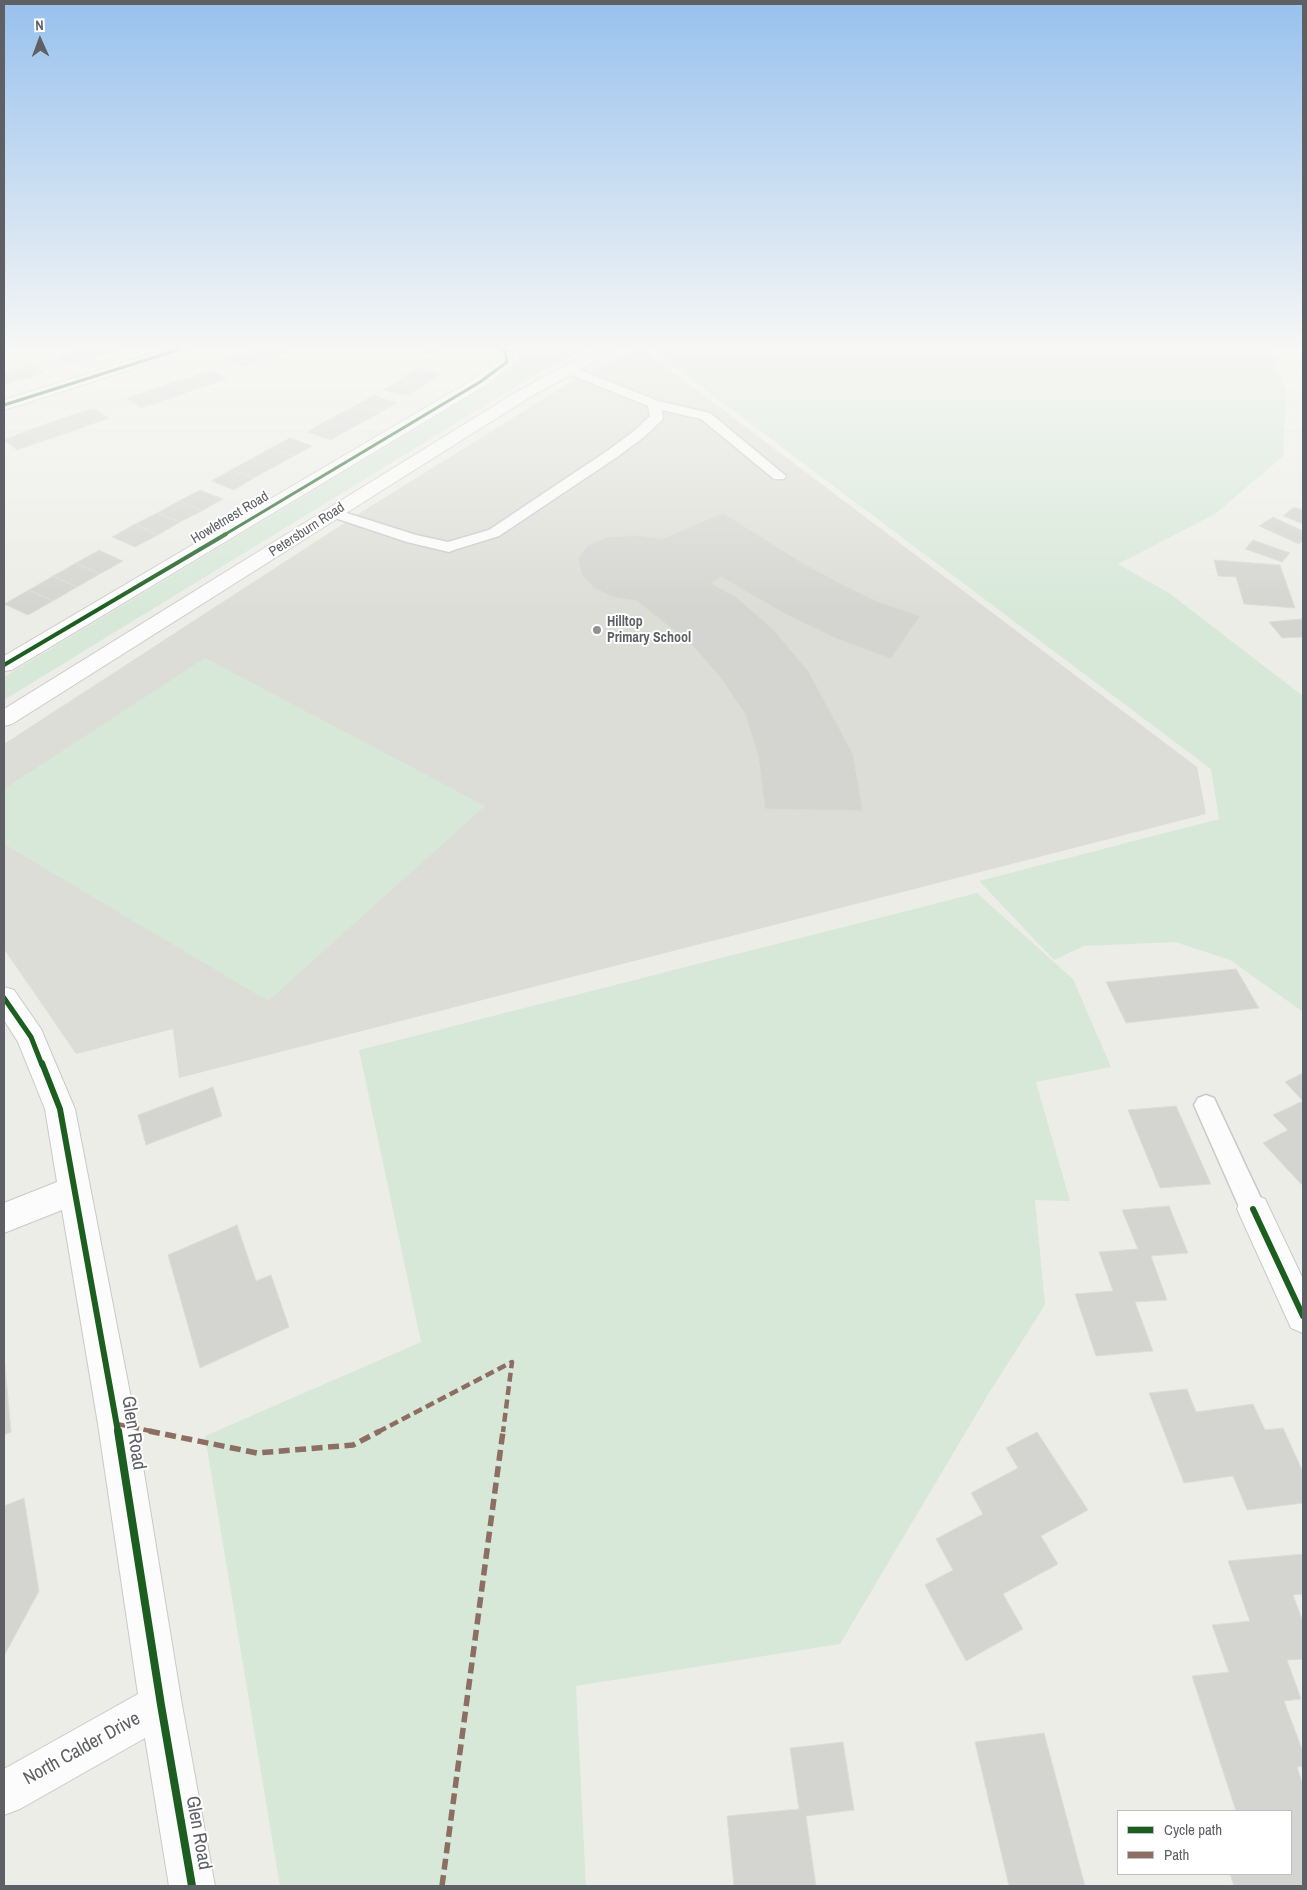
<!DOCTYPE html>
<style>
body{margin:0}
#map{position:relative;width:1307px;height:1890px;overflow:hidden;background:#edede8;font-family:"Archivo Narrow",sans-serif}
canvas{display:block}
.frame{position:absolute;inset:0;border:5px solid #5e6065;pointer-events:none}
.legend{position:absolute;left:1117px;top:1810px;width:175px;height:65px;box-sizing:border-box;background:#fff;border:1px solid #bfbfc1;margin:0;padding:6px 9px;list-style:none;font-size:15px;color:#5e6065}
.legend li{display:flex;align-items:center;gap:10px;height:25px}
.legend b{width:25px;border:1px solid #bfbfc1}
.north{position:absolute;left:15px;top:15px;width:50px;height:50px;-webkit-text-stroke:4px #fff;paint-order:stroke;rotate:358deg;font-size:14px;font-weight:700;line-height:20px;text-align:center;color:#5e6065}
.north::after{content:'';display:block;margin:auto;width:18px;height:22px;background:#5e6065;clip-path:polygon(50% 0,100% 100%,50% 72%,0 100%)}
</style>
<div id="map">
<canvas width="1307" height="1890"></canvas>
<div class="frame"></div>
<ul class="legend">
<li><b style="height:6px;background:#1b5e20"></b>Cycle path</li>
<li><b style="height:6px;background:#8d6e63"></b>Path</li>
</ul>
<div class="north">N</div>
</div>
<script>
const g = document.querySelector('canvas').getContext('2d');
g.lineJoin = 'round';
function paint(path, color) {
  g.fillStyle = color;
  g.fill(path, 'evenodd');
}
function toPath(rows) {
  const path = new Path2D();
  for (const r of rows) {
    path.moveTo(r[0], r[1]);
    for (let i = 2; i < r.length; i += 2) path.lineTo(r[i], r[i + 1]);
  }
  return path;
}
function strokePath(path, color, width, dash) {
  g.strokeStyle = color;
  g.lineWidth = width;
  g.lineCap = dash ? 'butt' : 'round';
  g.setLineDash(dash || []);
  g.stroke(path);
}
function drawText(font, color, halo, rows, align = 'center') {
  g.font = font + ' "Archivo Narrow",sans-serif';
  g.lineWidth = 4;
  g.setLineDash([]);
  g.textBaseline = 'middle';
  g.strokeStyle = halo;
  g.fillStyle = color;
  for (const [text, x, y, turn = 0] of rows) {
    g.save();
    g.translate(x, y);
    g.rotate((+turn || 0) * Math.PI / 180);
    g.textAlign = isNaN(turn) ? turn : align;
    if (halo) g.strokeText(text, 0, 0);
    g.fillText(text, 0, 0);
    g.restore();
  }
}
paint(toPath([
 [641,348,1197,767,1206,814,179,1078,173,1029,76,1054,4,949,4,744,355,516,572,381]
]), '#ddddd7');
paint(toPath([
 [510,346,591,346,543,370,4,700,4,677,498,379,518,362,517,352],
 [647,346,1269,346,1286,391,1283,456,1215,514,1118,564,1169,593,1303,696,1303,1012,1230,960,1175,942,1084,946,1054,960,979,881,1219,819,1211,769],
 [205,658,485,806,268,1001,4,844,4,789],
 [977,893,1073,979,1111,1067,1036,1082,1070,1201,1035,1200,1045,1305,989,1393,840,1644,576,1686,586,1886,280,1886,205,1436,421,1342,359,1050]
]), '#d7e8d8');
const building = toPath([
 [89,346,105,346,114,352,93,358,79,349,89,346],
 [105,346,134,346,114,352,105,346],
 [266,346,276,346,287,353,265,360,250,351,266,346],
 [418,346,450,346,451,347,428,354,415,347,418,346],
 [79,349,93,358,71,365,57,356,79,349],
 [250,351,265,360,242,367,228,358,250,351],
 [33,364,44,373,21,380,10,370,33,364],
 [417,368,440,374,424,385,401,379,417,368],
 [10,370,21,380,4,385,4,372,10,370],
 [212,370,227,379,206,386,191,377,212,370],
 [191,377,206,386,185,393,170,383,191,377],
 [401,379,424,385,408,396,384,390,401,379],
 [170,383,185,393,163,401,148,391,170,383],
 [148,391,163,401,141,408,126,398,148,391],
 [374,395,397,403,381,412,358,404,374,395],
 [358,404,381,412,365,421,341,413,358,404],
 [94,408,109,418,87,426,72,415,94,408],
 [341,413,365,421,348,430,324,422,341,413],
 [72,415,87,426,64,434,49,423,72,415],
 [324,422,348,430,331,440,307,432,324,422],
 [49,423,64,434,40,442,26,431,49,423],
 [26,431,40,442,17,450,4,440,26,431],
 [290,438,312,446,294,456,271,448,290,438],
 [271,448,294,456,274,467,251,459,271,448],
 [251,459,274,467,254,478,231,470,251,459],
 [231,470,254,478,234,490,211,481,231,470],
 [200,490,223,499,202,511,179,501,200,490],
 [179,501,202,511,180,522,157,513,179,501],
 [1294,507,1303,510,1303,524,1283,516,1294,507],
 [157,513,180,522,158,535,135,524,157,513],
 [723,513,803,563,842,584,876,601,920,616,891,659,837,639,787,615,721,577,711,583,736,597,773,629,809,672,853,754,863,811,765,809,758,755,745,714,720,677,692,645,637,601,615,598,594,588,581,574,578,558,588,545,608,537,637,535,661,539,723,513],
 [1273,517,1303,531,1303,541,1299,544,1259,526,1273,517],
 [135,524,158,535,135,547,112,537,135,524],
 [1253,540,1290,553,1282,562,1245,549,1253,540],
 [99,550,123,561,100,574,76,563,99,550],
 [1214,560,1280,565,1295,608,1244,604,1236,577,1218,576,1214,560],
 [76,563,100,574,77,587,53,576,76,563],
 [53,576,77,587,53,601,29,590,53,576],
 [29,590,53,601,28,615,4,604,29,590],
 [1302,619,1303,637,1282,638,1269,622,1302,619],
 [1236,969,1259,1008,1126,1023,1106,982,1236,969],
 [1303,1073,1303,1101,1285,1082,1303,1073],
 [213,1087,222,1116,146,1145,138,1115,213,1087],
 [1303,1101,1303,1184,1302,1185,1263,1143,1288,1130,1273,1115,1303,1101],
 [1176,1106,1211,1184,1160,1188,1128,1110,1176,1106],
 [1169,1206,1188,1253,1151,1256,1167,1300,1135,1302,1153,1351,1096,1356,1075,1294,1113,1291,1099,1252,1138,1249,1122,1210,1169,1206],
 [237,1225,256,1281,271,1275,289,1327,200,1368,168,1255,237,1225],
 [4,1356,11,1432,4,1435,4,1356],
 [1187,1389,1196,1412,1253,1404,1265,1430,1283,1428,1303,1472,1303,1503,1247,1510,1233,1476,1184,1483,1149,1393,1187,1389],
 [1037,1432,1088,1510,1041,1536,1058,1564,1003,1594,1023,1629,966,1661,925,1585,953,1570,936,1539,983,1514,971,1493,1018,1468,1006,1448,1037,1432],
 [24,1498,39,1591,4,1656,4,1506,24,1498],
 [1303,1554,1303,1594,1293,1595,1303,1622,1303,1659,1287,1660,1301,1699,1284,1701,1303,1752,1303,1766,1297,1767,1303,1785,1303,1886,1234,1886,1230,1874,1291,1874,1291,1811,1236,1811,1192,1676,1229,1672,1212,1625,1250,1621,1228,1561,1303,1554],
 [1044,1733,1085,1886,1009,1886,975,1742,1044,1733],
 [843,1742,854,1810,806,1816,816,1886,734,1886,727,1816,799,1809,790,1748,843,1742]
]);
paint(building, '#d4d4d1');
strokePath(building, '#dcdcd8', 1);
const lane = toPath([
 [568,365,658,401,710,413,786,476,784,479,774,479,701,419,662,410,663,417,662,420,644,437,617,457,499,536,454,550,449,552,407,542,329,516,327,513,329,510,334,509,416,535,448,542,489,530,607,451,634,431,650,416,648,406,564,372,562,369,564,366,568,365],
 [1206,1095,1214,1098,1266,1209,1262,1217,1253,1220,1244,1217,1240,1209,1194,1105,1198,1098,1206,1095]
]);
const street = toPath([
 [175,346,198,346,195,349,4,410,4,400,175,346],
 [488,346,507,346,510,348,515,362,486,385,67,637,12,670,4,671,4,656,474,379,499,361,498,353,488,346],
 [4,987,14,990,41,1029,75,1109,136,1424,182,1705,215,1886,169,1886,145,1738,20,1809,4,1815,4,1769,138,1694,98,1424,62,1210,4,1233,4,1203,57,1182,45,1109,18,1042,4,1020,4,987],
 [1253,1194,1265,1199,1303,1279,1303,1333,1291,1328,1237,1209,1241,1199,1253,1194]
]);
const secondary = toPath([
 [602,346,621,346,618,349,530,397,12,724,4,726,4,709,518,391,602,346]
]);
strokePath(lane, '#c9c9c9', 3);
strokePath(street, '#c9c9c9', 2);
strokePath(secondary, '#cacaca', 2);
paint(lane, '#fcfcfc');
paint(street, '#fcfcfc');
paint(secondary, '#fcfcfc');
strokePath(toPath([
 [117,1424,155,1432],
 [378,1432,512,1362,503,1432]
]), '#8d6e63', 4.5, [9, 4.5]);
strokePath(toPath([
 [149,1431,257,1453,353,1445,380,1431],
 [442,1886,503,1431]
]), '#8d6e63', 5.5, [11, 5.5]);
strokePath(toPath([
 [4,405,190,346],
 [224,535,480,382,507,362,505,351,496,346]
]), '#1b5e20', 3);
strokePath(toPath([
 [4,665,226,534]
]), '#1b5e20', 4);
strokePath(toPath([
 [4,998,31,1037,42,1065]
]), '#1b5e20', 5);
strokePath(toPath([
 [42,1063,60,1109,118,1432],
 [1253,1209,1303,1316]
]), '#1b5e20', 6);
strokePath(toPath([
 [118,1431,161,1705,192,1886]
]), '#1b5e20', 8);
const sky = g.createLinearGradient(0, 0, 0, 610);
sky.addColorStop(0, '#98c1ed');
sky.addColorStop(0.57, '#f7f7f5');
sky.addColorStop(1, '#f7f7f500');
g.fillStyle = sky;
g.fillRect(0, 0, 1307, 610);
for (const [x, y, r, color] of [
 [597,630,5,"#909193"]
]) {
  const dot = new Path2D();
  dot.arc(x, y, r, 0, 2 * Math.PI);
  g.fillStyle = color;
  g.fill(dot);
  strokePath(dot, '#fff', 2);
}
drawText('14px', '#5e6065', '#fff', [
 ["Howletnest Road",230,518,-31],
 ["Petersburn Road",307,530,-33]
]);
drawText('bold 14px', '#5e6065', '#fff', [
 ["Hilltop",607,622],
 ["Primary School",607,638]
], 'left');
drawText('19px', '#5e6065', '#fff', [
 ["Glen Road",133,1433,81],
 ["North Calder Drive",82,1749,-29],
 ["Glen Road",198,1833,80]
]);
</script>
